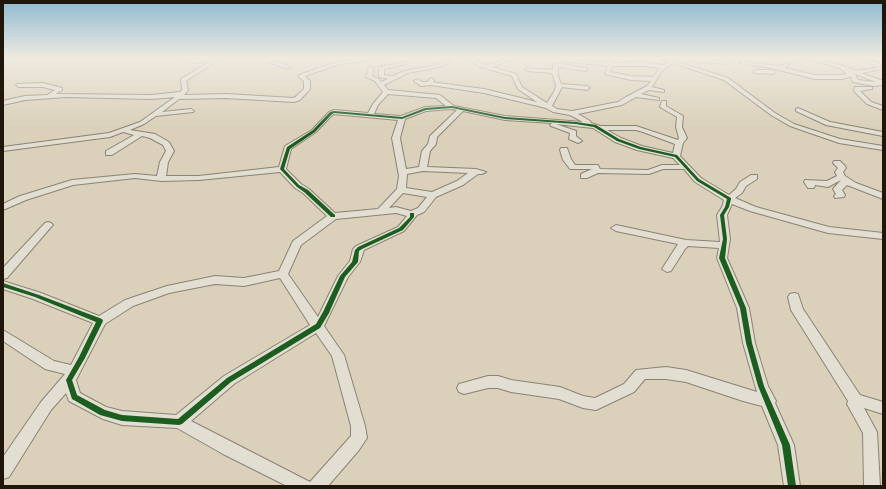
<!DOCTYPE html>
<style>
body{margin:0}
#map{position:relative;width:886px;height:489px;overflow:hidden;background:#dbd1ba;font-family:Vollkorn,serif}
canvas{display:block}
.frame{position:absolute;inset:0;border:4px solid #20160a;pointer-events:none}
</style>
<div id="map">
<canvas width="886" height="489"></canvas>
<div class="frame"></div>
</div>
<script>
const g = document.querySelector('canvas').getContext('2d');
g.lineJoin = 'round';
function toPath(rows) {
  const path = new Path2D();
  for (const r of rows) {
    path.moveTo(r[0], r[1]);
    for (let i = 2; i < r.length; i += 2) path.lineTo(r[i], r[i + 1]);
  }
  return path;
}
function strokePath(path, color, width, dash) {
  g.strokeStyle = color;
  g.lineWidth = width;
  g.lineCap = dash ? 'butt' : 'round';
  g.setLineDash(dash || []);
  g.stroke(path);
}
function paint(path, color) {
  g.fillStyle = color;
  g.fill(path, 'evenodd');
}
const minor = toPath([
 [181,58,194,59,222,58,186,81,188,90,184,95,226,94,294,98,304,89,304,81,299,77,299,75,339,61,374,58,389,58,340,64,305,76,310,81,310,89,300,100,294,102,226,98,179,99,162,112,191,109,194,111,193,112,156,116,144,124,130,130,155,134,169,142,174,151,168,162,166,176,199,176,279,167,285,146,312,130,329,112,334,110,368,113,373,104,383,92,375,81,366,77,369,67,374,68,372,76,379,79,381,82,388,79,379,77,379,67,406,62,406,64,384,69,384,75,393,76,404,71,437,65,444,61,446,58,451,58,448,63,440,67,408,73,384,85,388,90,440,95,454,106,505,116,583,122,570,115,553,112,546,108,484,93,431,85,421,86,414,81,417,79,422,82,427,82,431,78,434,80,433,82,438,83,484,89,537,102,518,89,512,76,478,66,467,58,473,58,487,65,508,58,514,58,493,67,516,74,522,87,547,103,555,90,556,85,552,73,528,71,526,70,526,68,553,70,553,65,556,63,587,68,587,70,585,71,558,67,558,75,561,84,587,86,590,88,587,90,562,87,552,106,557,109,572,111,618,102,626,97,647,86,651,81,631,80,605,74,608,66,554,60,552,58,607,63,605,61,608,59,614,63,646,62,663,65,668,62,659,58,666,58,728,78,775,113,794,124,840,139,883,146,883,150,839,143,790,126,771,115,724,80,673,63,661,72,652,87,664,90,664,92,649,90,641,94,659,98,659,100,636,97,622,105,578,114,590,121,591,123,600,126,636,126,678,140,679,138,676,127,677,117,660,107,662,101,666,101,666,106,683,116,682,127,687,138,683,143,680,156,701,178,729,195,736,189,740,182,751,175,757,175,757,179,746,186,742,193,735,198,756,207,829,227,883,233,883,239,828,233,750,211,732,204,727,215,730,239,727,258,749,308,755,343,768,386,776,401,775,403,794,445,800,486,784,486,778,445,762,406,743,401,686,382,666,379,645,379,634,392,596,410,583,408,559,399,511,392,498,388,488,388,464,394,459,392,457,388,459,384,488,376,498,376,511,380,560,387,583,396,595,398,624,384,636,370,666,367,686,370,757,392,743,343,737,308,717,258,719,248,688,246,685,249,671,271,667,272,662,269,678,244,616,231,611,228,616,225,686,240,720,242,717,215,722,207,724,200,695,182,684,169,663,169,649,174,598,173,587,178,581,178,581,174,592,169,570,169,563,160,560,150,561,148,567,148,571,159,575,165,598,165,600,169,648,170,662,165,680,165,673,158,637,150,615,142,593,128,556,124,576,131,576,136,582,141,578,143,569,139,570,133,551,126,550,125,552,123,505,120,463,111,437,137,436,144,430,151,427,167,476,169,486,172,482,174,478,174,463,185,436,197,424,212,417,215,404,231,364,250,360,262,348,277,324,326,344,355,365,426,367,438,359,450,328,486,287,486,223,454,177,428,122,425,103,419,69,401,66,393,51,410,9,477,3,479,3,457,41,402,65,374,45,369,3,341,3,330,54,361,71,365,93,323,33,299,3,289,3,281,41,293,99,316,125,300,167,286,215,276,244,278,279,271,293,241,327,216,303,193,295,188,280,172,199,180,161,181,135,178,73,185,26,200,3,210,3,204,20,196,72,180,135,174,157,176,160,162,166,151,163,145,150,138,142,136,112,155,106,155,106,151,134,135,123,132,110,137,3,151,3,147,109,133,140,122,175,97,151,99,66,97,25,100,3,105,3,101,25,96,47,95,55,90,43,87,19,87,16,85,17,84,43,83,62,88,62,90,56,94,151,95,180,92,182,90,181,79,209,62,194,63,181,58],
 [613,66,646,66,660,68,653,77,631,76,610,72,613,66],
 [388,94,436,98,446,106,425,107,401,116,374,114,378,105,388,94],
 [452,109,457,110,430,136,428,144,422,151,419,167,406,169,400,138,405,119,426,111,452,109],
 [333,114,398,120,392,138,399,176,397,189,378,209,335,213,309,189,301,184,286,169,291,149,316,132,333,114],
 [607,130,636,130,643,132,675,144,673,153,642,146,621,138,607,130],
 [423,171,468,173,457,181,432,192,406,188,407,174,423,171],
 [403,193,427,197,418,208,411,211,396,207,389,208,403,193],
 [396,213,407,216,398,227,356,246,353,249,350,261,338,276,318,317,288,274,301,245,336,219,396,213],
 [280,278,310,325,224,376,176,415,122,411,106,407,80,393,76,380,105,324,133,306,169,293,215,284,244,286,280,278],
 [316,333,332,356,351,426,351,436,310,482,191,421,234,384,316,333],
 [270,58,274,58,275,61,291,67,288,69,271,63,268,60,270,58],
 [685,58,722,60,723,58,743,58,729,60,731,62,728,64,686,61,683,59,685,58],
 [792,58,798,58,785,68,815,75,842,75,847,74,840,68,804,58,811,58,848,67,856,71,877,68,861,58,867,58,880,64,883,69,861,73,883,81,883,85,874,86,853,82,851,76,843,79,815,79,771,68,739,63,742,61,779,66,784,65,792,58],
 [855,74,856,74,876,82,858,80,855,74],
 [756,70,773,70,776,72,773,74,754,73,753,72,756,70],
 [855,87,872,87,872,89,860,91,871,102,883,106,883,110,867,104,854,91,855,87],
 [798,108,830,122,883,132,883,136,826,125,796,111,796,109,798,108],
 [834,161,840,161,845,166,846,168,843,172,845,176,856,183,883,193,883,199,847,185,842,190,845,195,844,197,835,198,834,196,836,194,833,189,841,180,828,187,815,185,814,188,808,188,804,182,805,180,827,181,837,176,835,172,838,168,833,163,834,161],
 [48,222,51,223,53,225,51,227,7,278,3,279,3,268,45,223,48,222],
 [794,293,798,294,803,309,860,395,883,402,883,414,864,408,877,432,880,486,864,486,863,433,847,404,848,401,791,310,788,297,790,294,794,293]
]);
strokePath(minor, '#8a8375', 2);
paint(minor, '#e3ded2');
paint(toPath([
 [452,106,505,117,576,122,596,125,619,139,641,147,677,155,699,179,731,198,731,199,729,207,724,215,727,239,725,258,746,308,752,343,764,386,790,445,796,486,788,486,782,445,758,386,746,343,740,308,719,258,723,239,720,215,725,207,727,199,697,181,675,157,639,149,617,141,594,127,576,124,505,119,452,108,426,110,402,119,334,113,332,114,315,132,290,149,284,169,299,185,308,190,335,215,335,217,331,217,304,192,297,187,280,169,287,147,313,130,330,112,334,111,402,117,425,108,452,106],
 [410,213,414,213,414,217,403,230,362,249,359,251,358,262,345,277,329,313,320,328,231,382,182,424,179,425,122,421,100,415,72,399,66,380,79,357,96,322,35,297,3,287,3,283,39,295,102,319,103,321,85,358,72,380,77,395,105,410,122,415,178,419,227,378,316,324,323,312,340,276,352,262,355,250,358,247,399,228,410,217,410,213]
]), '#1b5e20');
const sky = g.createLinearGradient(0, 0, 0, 126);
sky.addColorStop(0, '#8fb9d1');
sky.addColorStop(0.46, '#efeae0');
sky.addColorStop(1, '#efeae000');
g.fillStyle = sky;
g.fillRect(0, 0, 886, 126);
</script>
